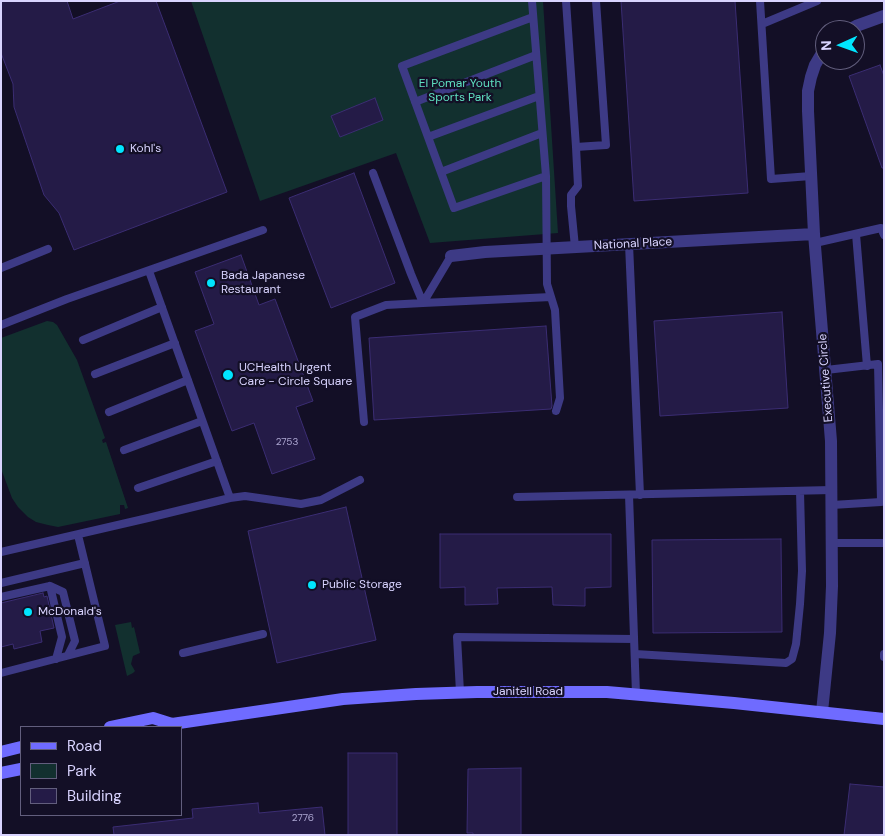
<!DOCTYPE html>
<style>
body{margin:0}
#map{position:relative;width:885px;height:836px;overflow:hidden;background:#130f26;font-family:"DM Sans",sans-serif}
canvas{display:block}
.frame{position:absolute;inset:0;border:2px solid #d9d4ff;pointer-events:none}
.legend{position:absolute;left:20px;top:726px;width:162px;height:90px;box-sizing:border-box;background:#130f26;border:1px solid #625e7d;margin:0;padding:6px 9px;list-style:none;font-size:15px;color:#d9d4ff}
.legend li{display:flex;align-items:center;gap:10px;height:25px}
.legend b{width:25px;border:1px solid #625e7d}
.north{position:absolute;left:815px;top:20px;width:50px;height:50px;box-sizing:border-box;background:#130f26;border:1px solid #625e7d;border-radius:50%;rotate:268deg;font-size:14px;font-weight:700;line-height:20px;text-align:center;color:#d9d4ff}
.north::after{content:'';display:block;margin:auto;width:18px;height:22px;background:#00e5ff;clip-path:polygon(50% 0,100% 100%,50% 72%,0 100%)}
</style>
<div id="map">
<canvas width="885" height="836"></canvas>
<div class="frame"></div>
<ul class="legend">
<li><b style="height:6px;background:#6f6bff"></b>Road</li>
<li><b style="height:14px;background:#12302f"></b>Park</li>
<li><b style="height:14px;background:#241b47"></b>Building</li>
</ul>
<div class="north">N</div>
</div>
<script>
const g = document.querySelector('canvas').getContext('2d');
g.lineJoin = 'round';
function paint(path, color) {
  g.fillStyle = color;
  g.fill(path, 'evenodd');
}
function toPath(rows) {
  const path = new Path2D();
  for (const r of rows) {
    path.moveTo(r[0], r[1]);
    for (let i = 2; i < r.length; i += 2) path.lineTo(r[i], r[i + 1]);
  }
  return path;
}
function strokePath(path, color, width, dash) {
  g.strokeStyle = color;
  g.lineWidth = width;
  g.lineCap = dash ? 'butt' : 'round';
  g.setLineDash(dash || []);
  g.stroke(path);
}
function drawText(font, color, halo, rows, align = 'center') {
  g.font = font + ' "DM Sans",sans-serif';
  g.lineWidth = 4.5;
  g.setLineDash([]);
  g.textBaseline = 'middle';
  g.strokeStyle = halo;
  g.fillStyle = color;
  for (const [text, x, y, turn = 0] of rows) {
    g.save();
    g.translate(x, y);
    g.rotate((+turn || 0) * Math.PI / 180);
    g.textAlign = isNaN(turn) ? turn : align;
    if (halo) g.strokeText(text, 0, 0);
    g.fillText(text, 0, 0);
    g.restore();
  }
}
paint(toPath([
 [191,1,543,1,558,233,430,243,396,153,260,201],
 [47,321,53,322,57,325,77,360,105,438,102,440,103,443,106,442,128,508,125,509,124,505,120,505,120,514,58,527,48,525,36,522,28,517,18,507,12,498,3,474,1,469,1,338],
 [131,622,132,628,134,627,140,653,133,656,131,664,135,671,133,673,127,676,115,625]
]), '#12302f');
const building = toPath([
 [1,1,67,1,73,19,120,1,156,1,227,192,74,250,59,213,44,195,14,107,13,84,1,53,1,1],
 [621,1,735,1,748,193,634,201,621,1],
 [880,65,884,76,884,168,882,168,849,76,880,65],
 [375,98,383,120,340,137,331,116,375,98],
 [354,173,395,283,331,308,289,198,354,173],
 [241,255,259,305,275,299,313,401,296,407,315,459,272,474,254,423,232,431,195,331,214,324,195,272,241,255],
 [782,312,788,408,660,416,654,321,782,312],
 [546,326,552,406,551,409,374,420,369,338,546,326],
 [346,507,376,640,277,663,248,531,346,507],
 [440,534,611,534,611,587,585,588,585,606,553,605,552,587,497,588,498,604,465,605,465,587,440,588,440,534],
 [781,539,782,632,653,633,652,540,781,539],
 [43,593,44,597,47,596,54,628,40,631,42,642,14,649,13,644,1,647,1,603,43,593],
 [348,753,397,753,397,835,348,835,348,753],
 [521,768,521,835,473,835,473,833,467,833,468,769,521,768],
 [850,784,884,787,884,835,844,835,850,784],
 [258,803,259,813,322,807,325,835,114,835,113,827,193,818,192,809,258,803]
]);
paint(building, '#241b47');
strokePath(building, '#3b2d73', 1);
strokePath(toPath([
 [532,1,546,176,547,284,555,310,560,398,556,411],
 [566,1,576,147],
 [760,1,771,179,811,176],
 [533,17,402,66,454,208,546,176],
 [762,24,817,1],
 [415,102,536,55],
 [428,137,539,96],
 [441,172,542,133],
 [373,173,411,274,423,303,551,297],
 [856,234,867,366],
 [815,243,881,228,884,235],
 [629,244,640,495],
 [575,247,571,206,571,195,578,186,576,147,606,145,596,1],
 [1,268,48,249],
 [149,271,230,498],
 [1,325,67,299,263,230],
 [83,340,162,307],
 [826,370,878,364,881,502,832,505],
 [95,374,175,343],
 [109,412,188,380],
 [364,422,355,317,386,305,423,303,451,256],
 [124,450,202,421],
 [138,488,217,461],
 [629,495,636,694],
 [517,497,832,490],
 [832,543,884,543],
 [1,552,148,518,230,498,245,496,301,504,321,500,360,480],
 [1,583,85,563],
 [50,586,63,592,75,641,68,655],
 [1,597,50,586,62,637,56,659],
 [183,653,263,634],
 [635,654,786,663,792,659,796,644,800,604,802,571,800,491],
 [884,654,884,657],
 [1,673,105,646,78,535],
 [460,692,457,637,634,639]
]), '#3d3a85', 8);
strokePath(toPath([
 [848,30,856,26,884,16],
 [451,256,485,252,814,234],
 [822,712,830,633,832,586,831,441,814,234,808,111,808,91,811,77,815,65,825,48]
]), '#3d3a85', 12);
strokePath(toPath([
 [110,727,153,718,172,724,343,699,416,694,477,692,607,692,734,703,884,719],
 [1,752,21,747],
 [1,773,21,769]
]), '#6f6bff', 12);
for (const [x, y, r, color] of [
 [120,149,5,"#00e5ff"],
 [211,283,5,"#00e5ff"],
 [228,375,6,"#00e5ff"],
 [312,585,5,"#00e5ff"],
 [28,612,5,"#00e5ff"]
]) {
  const dot = new Path2D();
  dot.arc(x, y, r, 0, 2 * Math.PI);
  g.fillStyle = color;
  g.fill(dot);
  strokePath(dot, '#130f26', 2);
}
drawText('10px', '#aca6d1', null, [
 ["2753",287,442],
 ["2776",303,818]
]);
drawText('12px', '#5fe0c0', '#130f26', [
 ["El Pomar Youth",460,84],
 ["Sports Park",460,98]
]);
drawText('12px', '#d9d4ff', '#130f26', [
 ["Kohl's",130,149],
 ["Bada Japanese",221,276],
 ["Restaurant",221,290],
 ["UCHealth Urgent",239,368],
 ["Care - Circle Square",239,382],
 ["Public Storage",322,585],
 ["McDonald's",38,612]
], 'left');
drawText('12px', '#d9d4ff', '#130f26', [
 ["National Place",633,244,-3],
 ["Executive Circle",826,378,-94],
 ["Janitell Road",528,692]
]);
</script>
